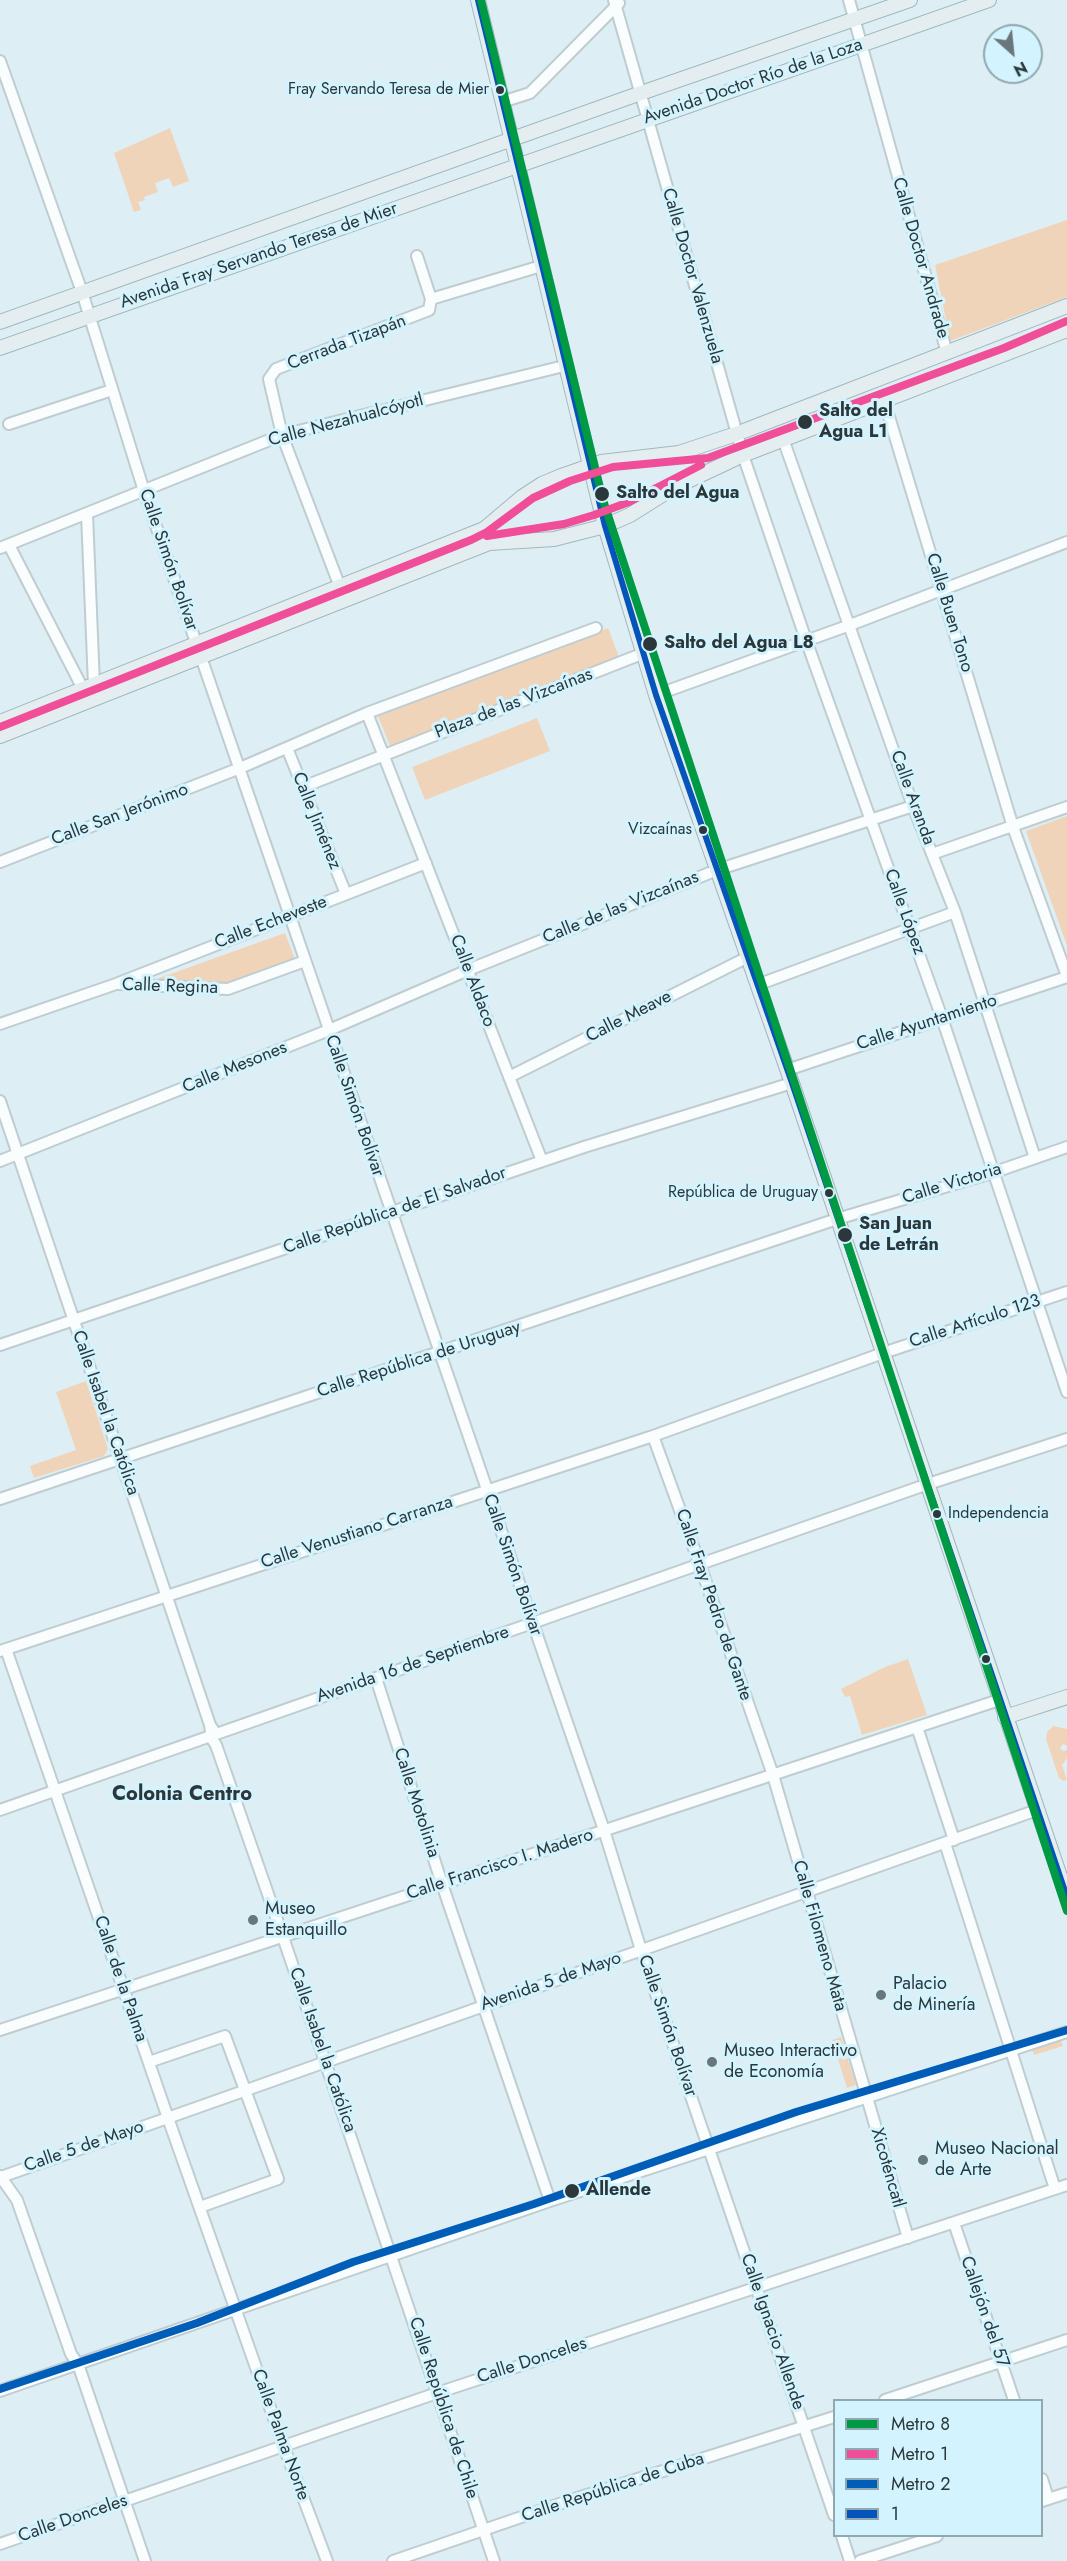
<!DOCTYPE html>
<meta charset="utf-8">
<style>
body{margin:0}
#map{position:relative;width:1067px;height:2561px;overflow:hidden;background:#ddeff4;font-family:Jost,sans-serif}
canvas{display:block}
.legend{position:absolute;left:833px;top:2399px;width:210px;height:138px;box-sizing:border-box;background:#d3f4fe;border:2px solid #90a8b0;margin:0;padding:8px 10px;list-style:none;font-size:18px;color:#2b373b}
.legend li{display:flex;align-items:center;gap:12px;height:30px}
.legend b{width:30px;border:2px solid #90a8b0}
.north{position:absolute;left:983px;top:24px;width:60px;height:60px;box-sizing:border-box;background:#d3f4fe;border:2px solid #90a8b0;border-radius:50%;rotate:153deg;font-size:16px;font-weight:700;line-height:24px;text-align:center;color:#2b373b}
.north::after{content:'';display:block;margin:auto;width:21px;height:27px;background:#69777c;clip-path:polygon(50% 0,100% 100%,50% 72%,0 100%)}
</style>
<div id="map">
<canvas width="1067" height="2561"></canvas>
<ul class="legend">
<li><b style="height:8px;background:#009a44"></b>Metro 8</li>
<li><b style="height:8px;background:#f04e98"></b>Metro 1</li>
<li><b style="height:8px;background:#005eb8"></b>Metro 2</li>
<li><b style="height:8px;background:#0554ba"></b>1</li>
</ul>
<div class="north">N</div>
</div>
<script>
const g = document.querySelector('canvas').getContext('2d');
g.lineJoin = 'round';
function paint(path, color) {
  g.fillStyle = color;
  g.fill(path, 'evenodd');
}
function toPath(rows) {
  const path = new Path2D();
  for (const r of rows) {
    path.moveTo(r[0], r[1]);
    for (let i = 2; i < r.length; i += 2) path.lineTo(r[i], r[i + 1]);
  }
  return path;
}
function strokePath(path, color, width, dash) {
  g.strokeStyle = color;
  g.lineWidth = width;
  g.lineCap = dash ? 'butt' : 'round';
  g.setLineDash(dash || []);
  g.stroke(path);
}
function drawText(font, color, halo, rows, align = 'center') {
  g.font = font + ' Jost,sans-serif';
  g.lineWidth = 6;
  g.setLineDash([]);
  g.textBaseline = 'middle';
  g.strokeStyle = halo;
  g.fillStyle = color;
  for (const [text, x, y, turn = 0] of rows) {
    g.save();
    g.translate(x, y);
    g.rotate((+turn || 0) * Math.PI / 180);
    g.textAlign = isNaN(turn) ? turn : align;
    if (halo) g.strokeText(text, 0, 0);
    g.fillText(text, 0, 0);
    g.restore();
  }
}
paint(toPath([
 [170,128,189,181,173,187,169,178,155,183,158,192,144,197,145,200,138,202,141,210,134,212,114,153],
 [1067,220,1067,297,950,341,935,265],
 [608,628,619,657,390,746,378,716],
 [537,718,550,751,425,800,412,767],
 [1067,816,1067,946,1026,831],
 [285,933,296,962,226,986,151,981],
 [86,1381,108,1449,104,1456,34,1478,30,1466,76,1450,56,1392],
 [908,1659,927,1715,862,1735,850,1696,845,1697,841,1689,885,1667],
 [1053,1726,1067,1729,1067,1746,1063,1744,1060,1748,1063,1751,1067,1750,1067,1758,1062,1765,1067,1780,1063,1781,1059,1778,1046,1739,1047,1732],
 [841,2037,856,2085,847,2088,832,2040],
 [1061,2041,1063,2046,1034,2055,1032,2050]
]), '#f0d4ba');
const minor = toPath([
 [614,0,743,455,806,640,942,1018,1067,1392],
 [849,0,947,353],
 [0,61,82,292,144,491,604,1830,641,1950,834,2515],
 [502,102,530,93,619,3],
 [431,299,541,266],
 [884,400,1013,827,1067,976],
 [9,424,112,390],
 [783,439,913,806,955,912,1035,1158],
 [87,514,94,685],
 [9,545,83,689],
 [0,548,282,435,564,366],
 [340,587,282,435,269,379,276,369,429,310,431,299,417,256],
 [656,695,850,625,1067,542],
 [367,713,542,1161],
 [287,748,346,894],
 [303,787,644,653],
 [932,854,1067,807],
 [0,862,240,768,367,713,596,628],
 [119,984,228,989,305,961],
 [757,985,955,912],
 [0,1024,116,984,426,863],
 [787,1070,1067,977],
 [509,1077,748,957],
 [0,1101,210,1725,214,1731],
 [0,1161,329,1030,468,970,717,870,913,806],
 [0,1345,584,1147,792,1083],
 [653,1436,700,1565,773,1775,908,2238],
 [0,1499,837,1219,995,1172,1067,1147],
 [6,1649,168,2118,284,2447,327,2561],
 [0,1651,653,1436,883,1353,1067,1292],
 [376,1678,442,1884,550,2201],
 [210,1725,212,1739,216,1745,283,1937,494,2561],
 [917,1727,954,1840],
 [0,1810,928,1484,1067,1439],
 [945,1843,1055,2189],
 [0,2030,999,1700],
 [149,2062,225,2036,278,2179,200,2207],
 [0,2176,17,2200,71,2354,78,2364,145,2561],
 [1,2177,1037,1810],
 [954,2223,1014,2400],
 [0,2391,550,2201,1067,2032],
 [885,2400,1067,2340],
 [1042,2479,1048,2498],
 [1042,2501,1067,2493],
 [842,2536,850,2561],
 [0,2544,437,2393,1067,2185],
 [393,2561,568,2501,834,2417],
 [860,2561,937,2536]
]);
const major = toPath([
 [478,0,590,465,605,526,656,695,792,1083,1067,1897],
 [0,322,641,93,910,0],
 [0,348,989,0],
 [0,722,484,529,522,497,542,484,561,476,601,462,679,453,736,434,1067,306],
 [0,736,489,543,554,539,605,526,630,515,673,488,743,455,1067,330],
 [1005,1717,1067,1697]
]);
strokePath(minor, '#bfccd0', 14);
strokePath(major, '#a0b8bf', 16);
strokePath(minor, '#fafdfd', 10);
strokePath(major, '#e4eef1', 14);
strokePath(toPath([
 [478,0,605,526,656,695,792,1083,1067,1897]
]), '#0554ba', 6);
strokePath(toPath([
 [481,0,603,500,1067,1911]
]), '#009a44', 8);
strokePath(toPath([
 [487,536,564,524,594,515,629,502,701,465],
 [0,727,471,540,487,532,533,498,570,481,613,467,708,458,1004,348,1067,321]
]), '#f04e98', 8);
strokePath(toPath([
 [0,2389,197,2323,353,2262,534,2204,796,2112,1067,2030]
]), '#005eb8', 8);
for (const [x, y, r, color] of [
 [500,90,5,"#2b373b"],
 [805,422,8,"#2b373b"],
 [602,494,8,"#2b373b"],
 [650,644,8,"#2b373b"],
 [703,830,5,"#2b373b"],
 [829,1193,5,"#2b373b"],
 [845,1235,8,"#2b373b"],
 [937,1514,5,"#2b373b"],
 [986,1659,5,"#2b373b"],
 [253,1920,6,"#69777c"],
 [881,1995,6,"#69777c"],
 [712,2062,6,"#69777c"],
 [923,2160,6,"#69777c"],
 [572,2191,8,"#2b373b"]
]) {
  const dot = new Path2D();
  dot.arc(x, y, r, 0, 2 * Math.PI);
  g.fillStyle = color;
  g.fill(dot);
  strokePath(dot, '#d3f4fe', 2);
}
drawText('16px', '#2b373b', '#d3f4fe', [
 ["Fray Servando Teresa de Mier",489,90],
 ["Vizcaínas",692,830],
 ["República de Uruguay",818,1193],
 ["Independencia",948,1514,"left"]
], 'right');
drawText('18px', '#2b373b', '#d3f4fe', [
 ["Avenida Doctor Río de la Loza",753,82,-19],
 ["Avenida Fray Servando Teresa de Mier",259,256,-19],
 ["Calle Doctor Andrade",920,258,74],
 ["Calle Doctor Valenzuela",692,276,74],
 ["Cerrada Tizapán",347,343,-21],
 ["Calle Nezahualcóyotl",346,421,-15],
 ["Calle Simón Bolívar",168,560,71],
 ["Calle Buen Tono",949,613,73],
 ["Plaza de las Vizcaínas",514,704,-21],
 ["Calle Aranda",912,798,70],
 ["Calle San Jerónimo",120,815,-21],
 ["Calle Jiménez",316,821,68],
 ["Calle de las Vizcaínas",621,908,-22],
 ["Calle López",904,912,70],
 ["Calle Echeveste",271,923,-21],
 ["Calle Aldaco",472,981,69],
 ["Calle Regina",170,987,2],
 ["Calle Meave",629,1017,-27],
 ["Calle Ayuntamiento",927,1023,-18],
 ["Calle Mesones",235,1068,-22],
 ["Calle Simón Bolívar",354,1106,71],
 ["Calle Victoria",952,1184,-17],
 ["Calle República de El Salvador",395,1211,-19],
 ["Calle Artículo 123",975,1322,-18],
 ["Calle República de Uruguay",419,1360,-18],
 ["Calle Isabel la Católica",105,1413,71],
 ["Calle Venustiano Carranza",357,1533,-18],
 ["Calle Simón Bolívar",512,1565,71],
 ["Calle Fray Pedro de Gante",713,1605,71],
 ["Avenida 16 de Septiembre",413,1665,-19],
 ["Calle Motolinia",416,1803,72],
 ["Calle Francisco I. Madero",500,1865,-18],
 ["Calle Filomeno Mata",819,1936,74],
 ["Calle de la Palma",120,1979,71],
 ["Avenida 5 de Mayo",551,1982,-19],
 ["Calle Simón Bolívar",667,2026,71],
 ["Calle Isabel la Católica",322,2050,71],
 ["Calle 5 de Mayo",84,2147,-19],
 ["Xicoténcatl",887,2168,74],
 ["Callejón del 57",984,2312,71],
 ["Calle Ignacio Allende",772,2332,71],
 ["Calle Donceles",532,2361,-18],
 ["Calle República de Chile",443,2408,72],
 ["Calle Palma Norte",280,2435,70],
 ["Calle República de Cuba",613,2488,-18],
 ["Calle Donceles",73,2519,-19]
]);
drawText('bold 18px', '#2b373b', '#d3f4fe', [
 ["Salto del",819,412],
 ["Agua L1",819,433],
 ["Salto del Agua",616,494],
 ["Salto del Agua L8",664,644],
 ["San Juan",859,1225],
 ["de Letrán",859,1246],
 ["Allende",586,2191]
], 'left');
drawText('18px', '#2b373b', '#d3f4fe', [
 ["Museo",265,1910],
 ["Estanquillo",265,1931],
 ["Palacio",893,1985],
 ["de Minería",893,2006],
 ["Museo Interactivo",724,2052],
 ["de Economía",724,2073],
 ["Museo Nacional",935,2150],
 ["de Arte",935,2171]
], 'left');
drawText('bold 20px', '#2b373b', '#d3f4fe', [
 ["Colonia Centro",182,1795]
]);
</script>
